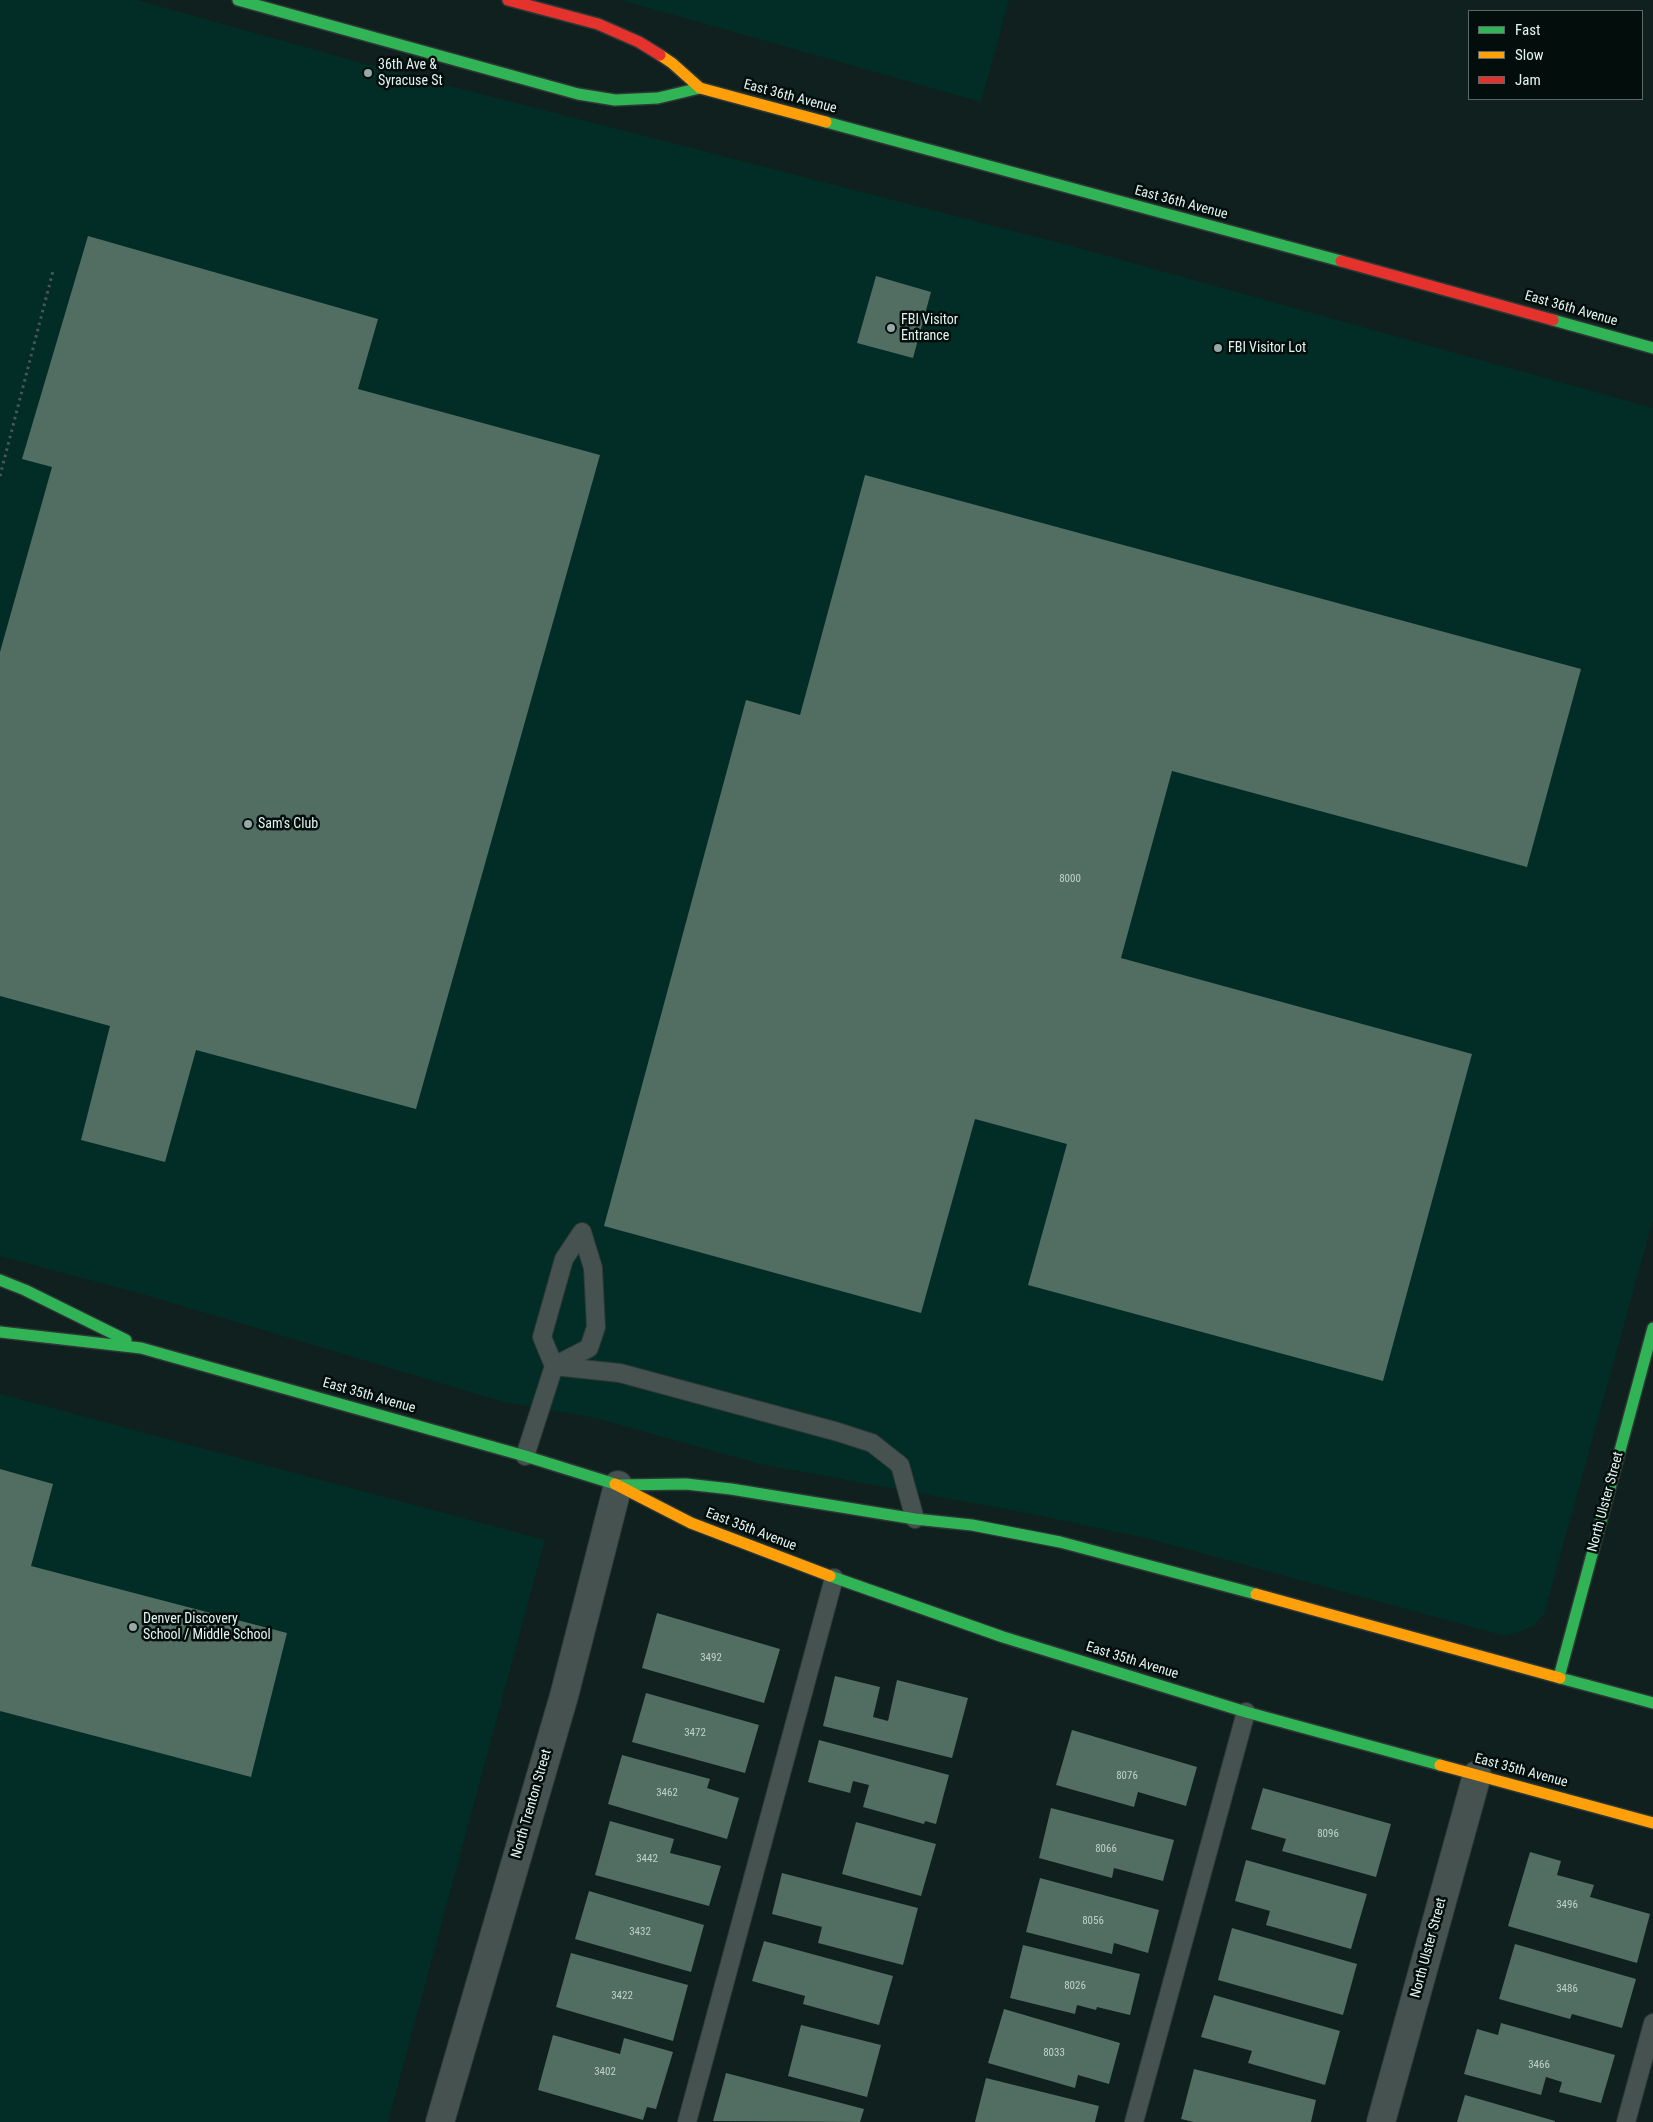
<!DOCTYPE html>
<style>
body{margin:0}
#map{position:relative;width:1653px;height:2122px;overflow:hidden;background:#0f201e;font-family:"Roboto Condensed",sans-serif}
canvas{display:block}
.legend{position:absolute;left:1468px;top:10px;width:175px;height:90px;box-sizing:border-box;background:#030e0c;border:1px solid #5c6a67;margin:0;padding:6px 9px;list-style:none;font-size:15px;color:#e2f4f0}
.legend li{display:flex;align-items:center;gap:10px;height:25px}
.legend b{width:25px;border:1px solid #5c6a67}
</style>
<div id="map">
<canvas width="1653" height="2122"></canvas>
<ul class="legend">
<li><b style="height:6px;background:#30b455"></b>Fast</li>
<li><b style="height:6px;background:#ff9f0a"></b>Slow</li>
<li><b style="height:6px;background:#e5322d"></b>Jam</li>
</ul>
</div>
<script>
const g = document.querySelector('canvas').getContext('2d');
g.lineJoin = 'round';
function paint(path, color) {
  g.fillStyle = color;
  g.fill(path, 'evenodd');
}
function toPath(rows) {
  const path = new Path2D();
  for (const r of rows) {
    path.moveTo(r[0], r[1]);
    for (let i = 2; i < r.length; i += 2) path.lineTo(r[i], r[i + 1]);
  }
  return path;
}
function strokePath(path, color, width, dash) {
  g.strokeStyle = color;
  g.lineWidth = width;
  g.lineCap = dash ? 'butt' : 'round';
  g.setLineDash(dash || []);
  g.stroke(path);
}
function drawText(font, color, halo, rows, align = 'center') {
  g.font = font + ' "Roboto Condensed",sans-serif';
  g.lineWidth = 5;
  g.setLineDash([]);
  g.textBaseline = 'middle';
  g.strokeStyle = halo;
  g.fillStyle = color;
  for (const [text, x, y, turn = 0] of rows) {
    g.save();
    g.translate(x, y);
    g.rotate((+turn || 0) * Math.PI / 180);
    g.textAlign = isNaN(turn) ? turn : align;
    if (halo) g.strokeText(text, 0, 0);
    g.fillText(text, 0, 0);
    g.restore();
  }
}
paint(toPath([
 [0,0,137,0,369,65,1068,245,1653,408,1653,1220,1544,1614,1533,1626,1521,1631,1505,1636,1150,1539,1027,1513,760,1464,595,1418,504,1402,142,1294,0,1256],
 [621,0,1009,0,981,102],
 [0,1394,545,1540,388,2122,0,2122]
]), '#022d27');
paint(toPath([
 [88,236,378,319,358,389,600,455,416,1109,196,1050,165,1162,81,1140,110,1026,0,996,0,652,52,467,22,459],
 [876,276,931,292,913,358,857,343],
 [865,475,1581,669,1527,867,1172,771,1121,958,1472,1054,1383,1381,1028,1285,1067,1144,975,1119,921,1313,604,1226,746,700,800,715],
 [0,1469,53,1484,31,1566,287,1633,251,1777,0,1711],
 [657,1613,780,1649,764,1703,642,1668],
 [835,1676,880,1687,873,1717,888,1721,897,1680,968,1698,952,1758,823,1726],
 [646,1693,759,1725,745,1773,632,1742],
 [1072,1730,1197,1767,1186,1806,1138,1792,1134,1807,1056,1785],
 [819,1740,949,1775,936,1824,925,1821,924,1824,863,1807,869,1785,853,1781,850,1793,808,1782],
 [622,1755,710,1779,707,1788,739,1798,727,1839,608,1804],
 [1263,1788,1391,1824,1376,1877,1282,1851,1286,1839,1251,1829],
 [1051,1808,1174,1840,1163,1881,1114,1868,1112,1878,1039,1858],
 [610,1821,674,1839,670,1853,721,1866,709,1906,595,1875],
 [856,1822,936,1844,921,1896,842,1874],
 [1530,1852,1561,1861,1557,1875,1594,1885,1590,1897,1650,1914,1637,1963,1508,1926],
 [1246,1860,1367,1894,1351,1949,1266,1925,1270,1911,1235,1901],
 [782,1873,918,1908,903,1965,818,1943,822,1927,772,1914],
 [1040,1878,1159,1910,1148,1953,1114,1943,1112,1954,1026,1932],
 [589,1891,704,1925,691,1972,575,1939],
 [1232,1928,1357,1964,1343,2015,1218,1980],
 [764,1941,893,1976,879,2025,803,2004,805,1996,752,1981],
 [1515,1944,1636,1979,1622,2028,1572,2014,1570,2019,1499,1999],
 [1023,1945,1140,1974,1130,2015,1097,2007,1096,2010,1077,2005,1075,2014,1010,1998],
 [571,1953,688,1985,673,2041,556,2007],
 [1214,1995,1340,2031,1325,2085,1248,2063,1252,2051,1201,2037],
 [1004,2009,1120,2043,1109,2084,1078,2075,1075,2088,988,2063],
 [1501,2023,1615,2055,1601,2103,1559,2092,1562,2082,1546,2077,1541,2095,1464,2074,1477,2029,1498,2035],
 [801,2025,881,2045,867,2097,788,2076],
 [553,2035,620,2054,624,2038,673,2052,656,2109,647,2107,643,2120,538,2090],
 [1194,2069,1316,2100,1311,2122,1194,2122,1181,2119],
 [726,2073,864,2109,860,2122,713,2121],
 [986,2078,1099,2106,1095,2122,975,2122],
 [1465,2095,1555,2121,1555,2122,1457,2122]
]), '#526d61');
const lane = toPath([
 [554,1366,620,1373,838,1432,872,1443,900,1465,915,1519],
 [554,1366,589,1348,596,1327,593,1268,582,1232],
 [525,1456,554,1366,542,1337,564,1259,582,1232],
 [687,2122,834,1578],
 [1134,2122,1246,1712],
 [1626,2122,1653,2023]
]);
const street = toPath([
 [440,2122,564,1696,618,1485],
 [1381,2122,1477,1775]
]);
const fast = toPath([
 [238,0,578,94,615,100,658,98,700,88],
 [826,122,1341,261],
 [1553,320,1653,348],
 [0,1280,25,1290,126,1340],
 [0,1332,141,1348,525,1456,615,1484],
 [619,1485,686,1484,731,1489,915,1519,972,1525,1060,1542,1256,1594],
 [830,1576,1003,1637,1246,1712,1440,1765],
 [1559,1677,1653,1328],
 [1560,1678,1653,1703]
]);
const slow = toPath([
 [660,55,672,63,700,88,826,122],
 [615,1484,691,1523,830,1576],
 [1256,1594,1560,1678],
 [1440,1765,1653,1823]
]);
const jam = toPath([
 [508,0,598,24,639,42,660,55],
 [1341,261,1553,320]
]);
strokePath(lane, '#2d3836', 20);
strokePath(street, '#2d3836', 30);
strokePath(fast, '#2d3836', 14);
strokePath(slow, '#2d3836', 14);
strokePath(jam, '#2d3836', 14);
strokePath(toPath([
 [0,476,53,271]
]), '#4a5654', 3, [2.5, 4]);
strokePath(lane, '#45524f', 18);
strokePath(street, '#45524f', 28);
strokePath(fast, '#30b455', 11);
strokePath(slow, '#ff9f0a', 11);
strokePath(jam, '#e5322d', 11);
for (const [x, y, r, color] of [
 [368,73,5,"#98aaa6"],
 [891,328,5,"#98aaa6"],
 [1218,348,5,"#98aaa6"],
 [248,824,5,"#98aaa6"],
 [133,1627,5,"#98aaa6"]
]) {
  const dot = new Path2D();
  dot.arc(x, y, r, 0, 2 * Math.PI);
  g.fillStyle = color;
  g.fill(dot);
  strokePath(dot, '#030e0c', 2);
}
drawText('11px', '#bed2cc', null, [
 ["8000",1070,879],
 ["3492",711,1658],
 ["3472",695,1733],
 ["8076",1127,1776],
 ["3462",667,1793],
 ["8096",1328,1834],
 ["8066",1106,1849],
 ["3442",647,1859],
 ["3496",1567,1905],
 ["8056",1093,1921],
 ["3432",640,1932],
 ["8026",1075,1986],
 ["3486",1567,1989],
 ["3422",622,1996],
 ["8033",1054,2053],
 ["3466",1539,2065],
 ["3402",605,2072]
]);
drawText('14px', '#e2f4f0', '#030e0c', [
 ["36th Ave &",378,65],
 ["Syracuse St",378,81],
 ["FBI Visitor",901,320],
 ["Entrance",901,336],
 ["FBI Visitor Lot",1228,348],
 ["Sam's Club",258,824],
 ["Denver Discovery",143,1619],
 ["School / Middle School",143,1635]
], 'left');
drawText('14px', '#e2f4f0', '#030e0c', [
 ["East 36th Avenue",790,97,15],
 ["East 36th Avenue",1181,203,15],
 ["East 36th Avenue",1571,309,16],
 ["East 35th Avenue",369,1396,16],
 ["North Ulster Street",1606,1502,-75],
 ["East 35th Avenue",751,1530,21],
 ["East 35th Avenue",1132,1661,17],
 ["East 35th Avenue",1521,1771,15],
 ["North Trenton Street",532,1804,-74],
 ["North Ulster Street",1429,1948,-75]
]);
</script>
